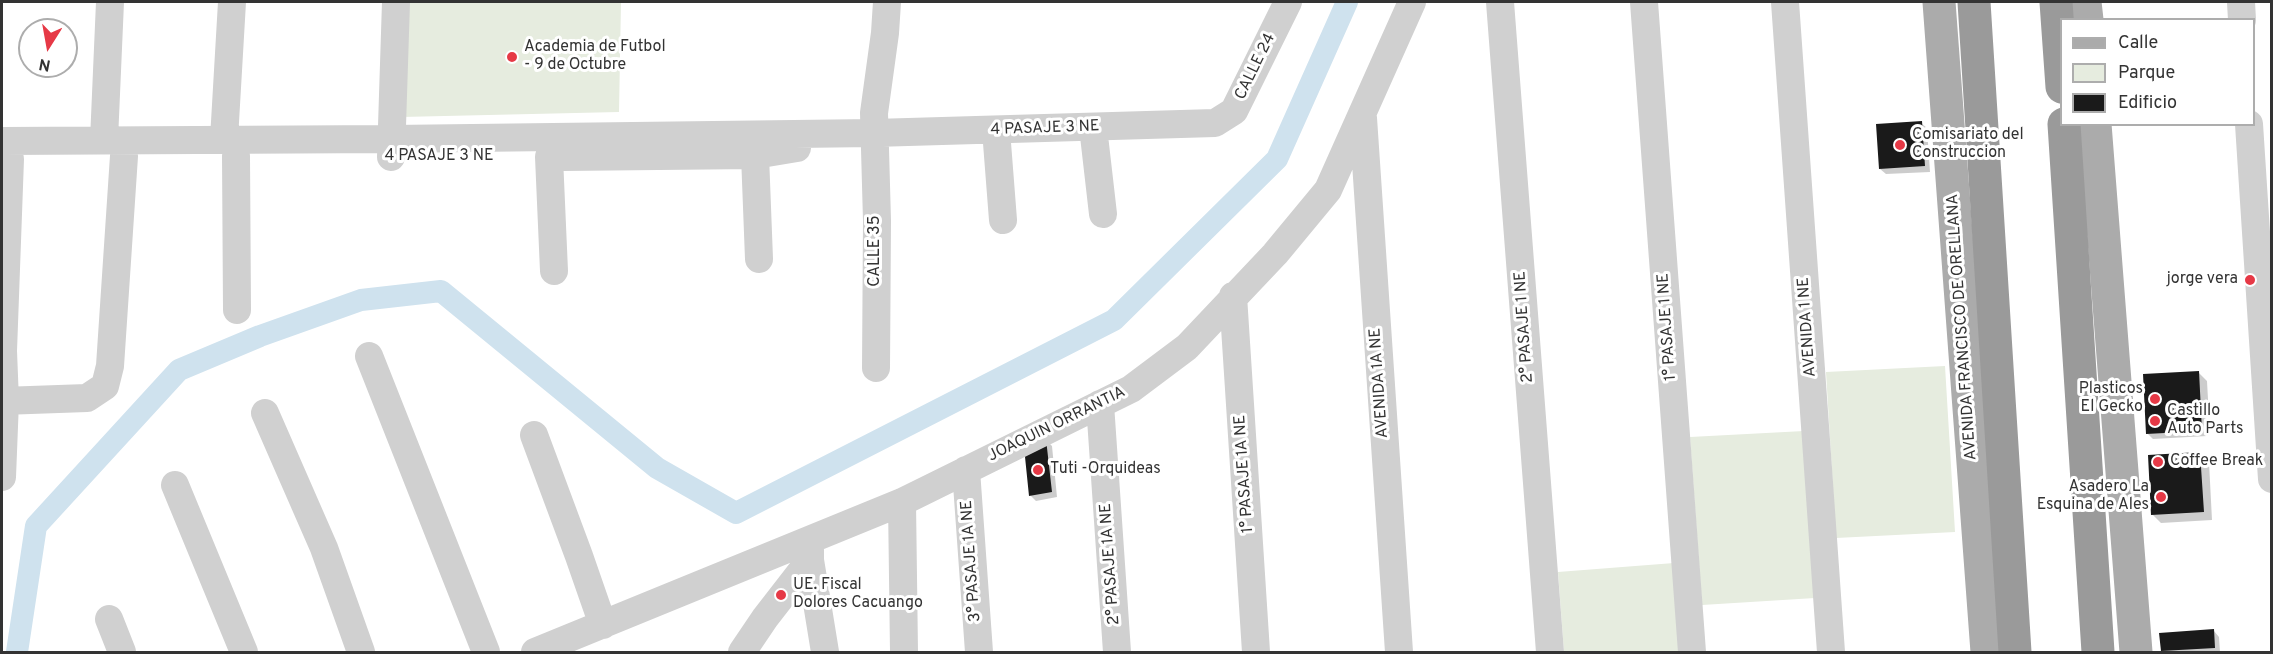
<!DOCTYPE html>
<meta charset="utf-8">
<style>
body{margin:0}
#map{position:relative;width:2273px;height:654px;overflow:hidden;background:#fff;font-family:Overpass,sans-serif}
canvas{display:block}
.frame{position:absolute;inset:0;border:3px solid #333;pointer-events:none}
.legend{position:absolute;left:2060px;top:18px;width:195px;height:108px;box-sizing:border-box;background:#fff;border:2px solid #adadad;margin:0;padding:8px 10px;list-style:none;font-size:18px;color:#333}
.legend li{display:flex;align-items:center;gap:12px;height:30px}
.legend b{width:30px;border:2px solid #adadad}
.north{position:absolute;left:18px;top:18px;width:60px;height:60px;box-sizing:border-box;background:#fff;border:2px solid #adadad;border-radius:50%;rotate:191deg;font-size:16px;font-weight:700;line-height:24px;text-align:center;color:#333}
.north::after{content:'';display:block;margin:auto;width:21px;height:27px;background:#e63946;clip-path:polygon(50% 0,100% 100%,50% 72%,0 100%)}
</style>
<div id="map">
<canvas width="2273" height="654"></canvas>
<div class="frame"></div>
<ul class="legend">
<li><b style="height:8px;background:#ababab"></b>Calle</li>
<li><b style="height:16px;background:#e6ecdf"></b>Parque</li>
<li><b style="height:16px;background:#1a1a1a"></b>Edificio</li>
</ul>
<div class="north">N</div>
</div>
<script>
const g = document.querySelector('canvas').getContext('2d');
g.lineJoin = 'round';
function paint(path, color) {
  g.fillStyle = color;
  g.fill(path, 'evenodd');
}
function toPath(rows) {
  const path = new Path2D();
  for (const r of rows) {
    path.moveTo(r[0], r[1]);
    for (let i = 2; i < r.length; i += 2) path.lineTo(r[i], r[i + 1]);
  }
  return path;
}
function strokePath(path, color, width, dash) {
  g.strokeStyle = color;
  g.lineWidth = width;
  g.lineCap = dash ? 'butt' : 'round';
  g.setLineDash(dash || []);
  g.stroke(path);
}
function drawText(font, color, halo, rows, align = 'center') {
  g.font = font + ' Overpass,sans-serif';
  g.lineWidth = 6;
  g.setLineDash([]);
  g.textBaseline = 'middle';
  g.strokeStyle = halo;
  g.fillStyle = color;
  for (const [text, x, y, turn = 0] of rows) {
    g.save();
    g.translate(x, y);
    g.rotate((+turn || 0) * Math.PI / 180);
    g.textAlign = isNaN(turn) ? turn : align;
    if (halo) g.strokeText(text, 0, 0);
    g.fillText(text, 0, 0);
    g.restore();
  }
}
paint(toPath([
 [406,2,621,2,619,112,401,117],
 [1945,366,1955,532,1836,538,1826,372],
 [1804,431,1815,598,1702,605,1690,437],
 [1674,563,1681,652,1564,652,1558,572]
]), '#e6ecdf');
paint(toPath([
 [1921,123,1927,128,1930,172,1886,174,1880,169],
 [2198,372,2207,381,2209,417,2206,417,2207,436,2153,439,2147,433],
 [1046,440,1052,446,1057,497,1036,501,1030,495],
 [2200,454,2209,462,2212,520,2161,523,2152,514],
 [2214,631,2219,637,2220,652,2164,652,2162,650]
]), '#0003');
strokePath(toPath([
 [17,652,36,526,179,370,260,336,361,300,441,291,657,468,736,513,1114,320,1277,159,1347,2]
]), '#cfe2ee', 22);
paint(toPath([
 [1922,121,1925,166,1879,169,1876,124],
 [2199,371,2202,431,2146,434,2143,374],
 [1046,439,1052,492,1029,496,1024,447],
 [2200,452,2204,512,2151,515,2148,455],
 [2214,629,2215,648,2161,651,2159,633]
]), '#1a1a1a');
strokePath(toPath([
 [1500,2,1550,652],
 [1644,2,1692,652],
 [1785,2,1831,652],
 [2241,2,2242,20],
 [1363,118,1399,652],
 [2249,124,2272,479],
 [1093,127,1103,214],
 [996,130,1003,220],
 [224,139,232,2],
 [104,140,110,2],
 [2,141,392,139,874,133,1215,123,1234,111,1288,2],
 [755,155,759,259],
 [236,156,237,310],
 [391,157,396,2],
 [549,157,554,271],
 [562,157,755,155,797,148],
 [1233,296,1256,652],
 [369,356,486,652],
 [876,368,877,221,874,113,885,33,887,2],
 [2,401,87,398,105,386,110,366,124,156],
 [1100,404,1117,652],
 [265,413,324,548,361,652],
 [534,435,579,556,603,625],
 [966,470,979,652],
 [2,477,5,401,3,351,10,159],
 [175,485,244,652],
 [902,502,904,652],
 [810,560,825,652],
 [109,619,122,652],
 [535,652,902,502,1131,389,1187,347,1275,254,1328,190,1412,2],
 [742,652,765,618,810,560,810,541]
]), '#d0d0d0', 28);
strokePath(toPath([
 [1939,2,1987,652],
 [2085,2,2087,20],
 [2095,124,2136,652]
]), '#ababab', 33);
strokePath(toPath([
 [1974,2,2015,652],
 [2056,2,2062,87],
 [2064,124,2098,652]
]), '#9a9a9a', 33);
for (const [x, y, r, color] of [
 [512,57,6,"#e63946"],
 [1900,145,6,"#e63946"],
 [2250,280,6,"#e63946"],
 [2155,399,6,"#e63946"],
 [2155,421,6,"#e63946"],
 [2158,462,6,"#e63946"],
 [1038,470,6,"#e63946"],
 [2161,497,6,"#e63946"],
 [781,595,6,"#e63946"]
]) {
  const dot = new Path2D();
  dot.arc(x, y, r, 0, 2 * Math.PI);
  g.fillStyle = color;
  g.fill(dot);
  strokePath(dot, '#fff', 2);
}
drawText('16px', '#333', '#fff', [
 ["Academia de Futbol",524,48],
 ["- 9 de Octubre",524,66],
 ["Comisariato del",1912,136],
 ["Construccion",1912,154],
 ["jorge vera",2238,280,"right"],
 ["Plasticos",2143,390,"right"],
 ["El Gecko",2143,408,"right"],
 ["Castillo",2167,412],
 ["Auto Parts",2167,430],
 ["Coffee Break",2170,462],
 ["Tuti -Orquideas",1050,470],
 ["Asadero La",2149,488,"right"],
 ["Esquina de Ales",2149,506,"right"],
 ["UE. Fiscal",793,586],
 ["Dolores Cacuango",793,604]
], 'left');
drawText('16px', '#333', '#fff', [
 ["CALLE 24",1256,67,-64],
 ["4 PASAJE 3 NE",1045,129,-2],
 ["4 PASAJE 3 NE",439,157],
 ["CALLE 35",876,251,-90],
 ["2° PASAJE 1 NE",1525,327,-94],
 ["1° PASAJE 1 NE",1668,327,-94],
 ["AVENIDA 1 NE",1808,327,-94],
 ["AVENIDA FRANCISCO DE ORELLANA",1963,327,-94],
 ["AVENIDA 1A NE",1380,383,-94],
 ["JOAQUIN ORRANTIA",1057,425,-26],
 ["1° PASAJE 1A NE",1245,474,-94],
 ["3° PASAJE 1A NE",972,561,-94],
 ["2° PASAJE 1A NE",1111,564,-94]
]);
</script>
